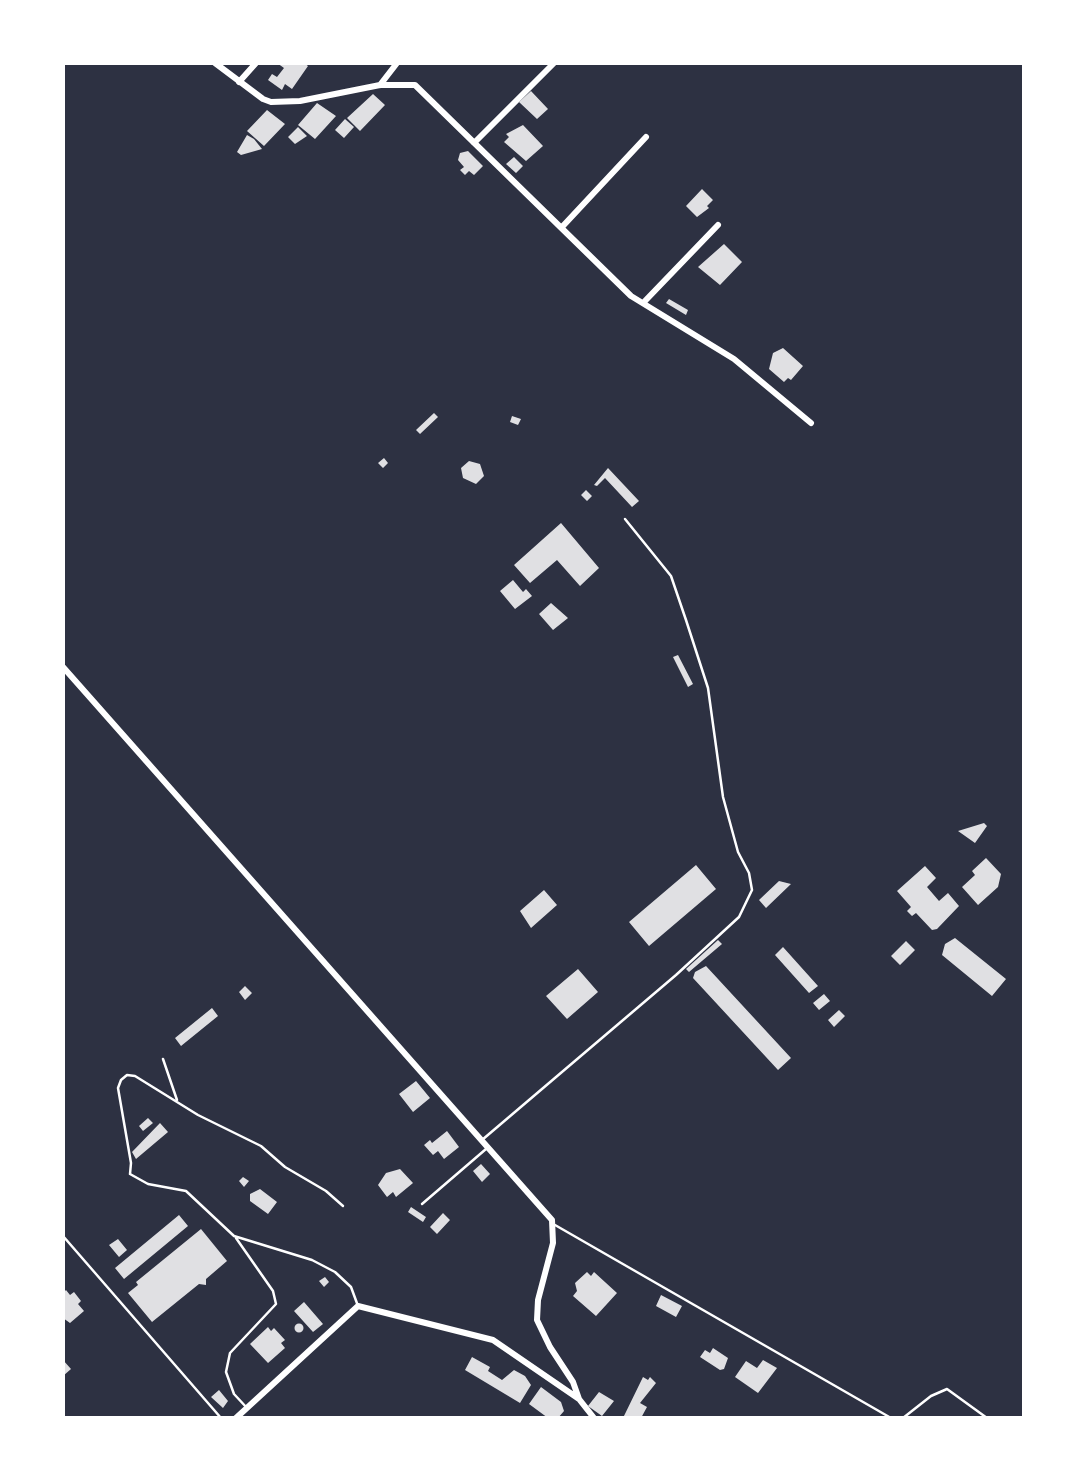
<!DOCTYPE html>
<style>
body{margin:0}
#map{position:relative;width:1087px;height:1481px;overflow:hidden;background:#2d3142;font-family:Manrope,sans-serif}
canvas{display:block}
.frame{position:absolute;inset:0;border:65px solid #fff;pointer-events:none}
</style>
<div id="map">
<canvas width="1087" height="1481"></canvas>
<div class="frame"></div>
</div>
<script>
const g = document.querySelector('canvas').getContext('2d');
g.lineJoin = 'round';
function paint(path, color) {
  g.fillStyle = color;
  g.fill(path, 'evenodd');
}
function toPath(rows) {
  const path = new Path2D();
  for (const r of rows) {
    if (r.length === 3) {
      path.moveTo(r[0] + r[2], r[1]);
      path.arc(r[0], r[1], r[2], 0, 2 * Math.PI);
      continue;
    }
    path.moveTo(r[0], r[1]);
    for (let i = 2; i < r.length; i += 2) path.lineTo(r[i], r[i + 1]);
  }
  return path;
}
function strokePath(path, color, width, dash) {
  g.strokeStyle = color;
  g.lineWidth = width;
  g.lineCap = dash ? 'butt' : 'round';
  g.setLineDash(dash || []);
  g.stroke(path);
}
paint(toPath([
 [277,63,304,63,308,66,292,89,285,84,282,90,268,80,272,74,277,77,284,68],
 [531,91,548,109,537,119,519,102],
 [373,94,385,105,360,131,347,118],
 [317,103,336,116,315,139,298,125],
 [267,110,285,124,264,146,247,131],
 [345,119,354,127,344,138,335,130],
 [523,125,543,146,526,161,504,142,509,137,506,134],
 [298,127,307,136,295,144,288,137],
 [247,135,254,139,262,149,241,155,237,152],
 [468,151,483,166,474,175,469,171,465,175,460,170,464,167,458,160,460,153],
 [514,157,523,166,516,173,506,164],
 [702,189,713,200,707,206,709,208,697,217,686,206],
 [724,244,742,262,720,285,698,267],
 [669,299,688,310,686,315,666,303],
 [783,348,803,366,791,380,788,378,784,382,769,369,773,353],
 [434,413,438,417,420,434,416,430],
 [512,416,521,419,518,425,510,422],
 [384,458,388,463,383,468,378,463],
 [469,461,480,464,484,476,476,484,463,478,461,468],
 [608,468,639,501,632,507,605,478,597,486,594,485],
 [586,490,592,496,587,501,581,495],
 [561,523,599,568,580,586,557,560,530,583,514,565],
 [513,580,523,592,526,589,532,596,515,609,500,591],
 [551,603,568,618,553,630,539,614],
 [678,655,693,684,688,687,673,657],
 [984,823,987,826,975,843,958,831],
 [986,858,1001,874,998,887,978,905,962,887,975,875,972,871],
 [696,865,716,889,649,946,629,922],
 [925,866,936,878,927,887,939,901,948,893,959,906,937,929,932,930,916,913,912,916,907,911,911,907,897,891],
 [779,881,791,884,766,908,759,900],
 [544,890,557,905,531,928,520,911],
 [955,938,1006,979,992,996,942,955,945,944],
 [718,940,722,944,689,972,686,969],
 [906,941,915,950,900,965,891,956],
 [783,947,818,986,809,993,775,955],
 [706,966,791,1058,778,1070,693,978,695,972],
 [578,969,598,992,567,1019,546,996],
 [245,986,252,993,245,1000,239,992],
 [824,994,830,1001,819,1010,813,1003],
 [212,1008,218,1016,181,1046,175,1038],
 [839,1010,845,1016,834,1027,828,1020],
 [416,1081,430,1098,413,1112,399,1094],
 [148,1118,153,1123,143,1131,139,1126],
 [160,1123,168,1132,136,1159,132,1152],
 [447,1131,459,1147,444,1159,438,1151,433,1155,424,1145,430,1140,432,1143],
 [481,1164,490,1174,482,1182,473,1171],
 [400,1169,413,1183,396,1197,393,1192,387,1197,378,1185,386,1173],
 [243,1177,249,1181,244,1187,239,1181],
 [260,1189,277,1202,268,1214,250,1201,250,1194],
 [411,1207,426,1217,423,1222,408,1212],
 [443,1213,450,1220,437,1234,430,1227],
 [179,1215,188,1226,124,1279,115,1268],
 [201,1229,227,1261,206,1279,206,1285,199,1284,152,1322,128,1293,138,1285,136,1282],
 [118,1239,127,1250,119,1257,109,1245],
 [587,1272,591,1276,594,1272,617,1293,596,1316,573,1296,577,1291,575,1283],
 [325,1277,329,1282,324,1287,319,1281],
 [66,1290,70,1295,74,1292,81,1301,78,1304,84,1311,70,1323,63,1318,63,1293],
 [661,1295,682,1306,676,1317,656,1306],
 [304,1302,323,1324,313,1332,294,1311],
 [299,1328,4.5],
 [268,1327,271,1331,274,1328,285,1340,281,1343,285,1348,268,1363,250,1344],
 [713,1348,728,1358,724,1369,720,1370,700,1357,705,1350,710,1353],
 [472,1357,490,1367,488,1371,502,1380,514,1370,525,1376,531,1385,520,1403,465,1370],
 [63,1360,71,1369,63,1376],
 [763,1360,777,1368,758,1393,735,1377,746,1361,757,1368],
 [643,1377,648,1380,650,1377,656,1383,640,1403,647,1407,641,1418,623,1418],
 [541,1387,561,1402,564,1411,558,1418,548,1418,529,1404],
 [219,1390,228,1401,223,1408,211,1397],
 [599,1392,614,1401,602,1416,588,1406]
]), '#e0e0e3');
strokePath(toPath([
 [163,1059,177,1100],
 [482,1140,676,975,739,917,752,890,749,873,738,852,723,797,708,688,686,620,671,576,625,519],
 [422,1204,486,1149],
 [343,1206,326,1191,285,1167,261,1146,198,1115,135,1076,127,1075,121,1080,118,1088,131,1163,130,1174,148,1184,186,1191,234,1236,312,1260,335,1272,351,1287,358,1306],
 [555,1225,891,1418],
 [63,1236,221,1418],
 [236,1238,273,1291,276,1304,230,1353,226,1372,234,1394,247,1408],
 [903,1418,931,1396,947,1389,987,1418]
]), '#fff', 2.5);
strokePath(toPath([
 [215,63,263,99,271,102,300,101,380,85,415,85,631,296,734,359,811,423],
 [239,82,256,63],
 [380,85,397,63],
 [474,143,554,63],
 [562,227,646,137],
 [644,302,718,225],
 [63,667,552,1220,553,1243,538,1300,537,1320,550,1347,573,1382,579,1399],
 [236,1418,358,1306,493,1340,579,1399,594,1418]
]), '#fff', 6);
</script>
